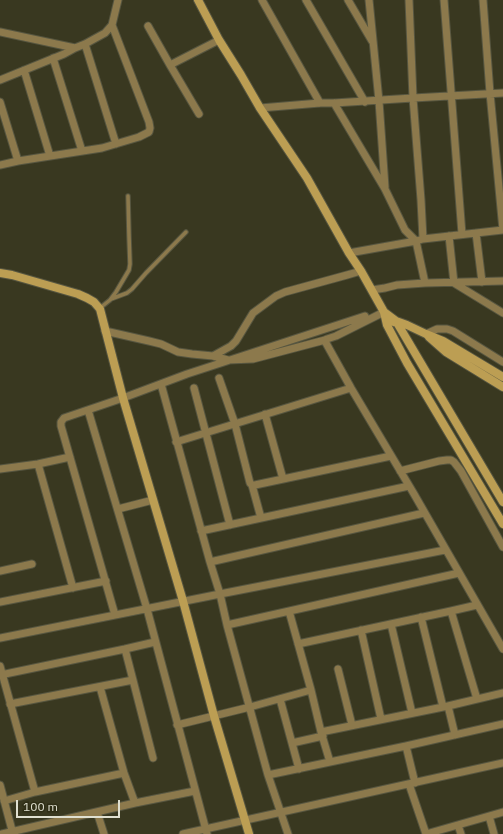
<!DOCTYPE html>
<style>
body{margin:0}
#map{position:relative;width:503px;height:834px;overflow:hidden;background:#393820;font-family:"IBM Plex Sans",sans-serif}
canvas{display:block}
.scale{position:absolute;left:16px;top:800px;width:104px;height:18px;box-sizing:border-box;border:2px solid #e0e0d1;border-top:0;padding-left:5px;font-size:12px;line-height:14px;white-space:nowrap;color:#e0e0d1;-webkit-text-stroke:3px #2f2e16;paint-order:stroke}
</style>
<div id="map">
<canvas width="503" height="834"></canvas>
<div class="scale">100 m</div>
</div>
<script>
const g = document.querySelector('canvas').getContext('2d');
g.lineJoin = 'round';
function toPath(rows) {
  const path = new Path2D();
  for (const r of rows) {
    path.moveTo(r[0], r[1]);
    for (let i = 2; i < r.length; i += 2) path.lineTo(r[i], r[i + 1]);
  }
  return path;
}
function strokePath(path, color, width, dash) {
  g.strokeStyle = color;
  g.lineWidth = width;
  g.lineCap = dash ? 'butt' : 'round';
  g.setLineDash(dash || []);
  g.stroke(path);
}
const lane = toPath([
 [111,299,127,293,132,289,146,273,186,232],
 [100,308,110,300,116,292,129,270,130,264,129,236,128,196]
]);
const street = toPath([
 [262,0,320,103],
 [306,0,365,102],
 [348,0,372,41],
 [369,0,379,101,385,187],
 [409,0,413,98,421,200,423,239],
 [444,0,462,234],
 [148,26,170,65,199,114],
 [0,32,75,48],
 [85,44,116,144],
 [53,58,82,151],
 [170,65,219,40],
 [24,70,50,156],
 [0,80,64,54,75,48,85,44,105,33,112,25,118,0],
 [0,102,18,161],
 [334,103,385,189,405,230,416,241,425,283],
 [260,108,320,103,334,103,413,98,503,93],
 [0,165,18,161,102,148,139,137,149,132,150,128,149,122,112,25],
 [476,233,482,282],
 [449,236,454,283,503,313],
 [349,253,416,241,423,239,503,230,490,93,483,0],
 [372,290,385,288,397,285,425,283,503,281],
 [384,312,336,336,327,339,325,340,326,343,351,388,414,494,503,649],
 [105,331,149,341,161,344,178,352,192,354,213,356,228,360,253,359,325,340],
 [426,334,437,329,447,329,453,331,503,362],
 [213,356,231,346,236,341,253,313,276,296,285,292,347,275,361,271],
 [219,378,235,424,250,483,252,485,255,485,391,456],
 [161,384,210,562,220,594,227,625,268,775,288,834],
 [194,388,230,525],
 [88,410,147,609,207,834],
 [265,414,283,479],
 [176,442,351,388],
 [38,464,73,588],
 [0,469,38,464,70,457],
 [400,471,439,461,447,460,451,460,454,462,461,471,503,547],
 [252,485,261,518],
 [118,509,153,500],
 [201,531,409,486],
 [210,562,424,513],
 [0,571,32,564],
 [0,602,106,581],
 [289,611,311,690],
 [451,611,477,699],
 [115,615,61,426,61,422,64,418,123,398,187,374,365,316],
 [421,617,443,707],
 [391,624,412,713],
 [227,625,459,573],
 [361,630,381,719],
 [0,638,220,594,445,550],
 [298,644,451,611,477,605],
 [125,649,153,758],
 [0,666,35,792],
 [338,669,352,725],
 [0,675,125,649,155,642],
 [100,687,124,773,135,803],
 [280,699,299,769],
 [10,704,133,680],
 [448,706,503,693],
 [177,725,250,707,311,690,321,732,330,762],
 [321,732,448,706,455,735],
 [292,743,323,736],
 [406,746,415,783],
 [268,775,406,746,503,724],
 [409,784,426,834,503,812],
 [0,785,13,834],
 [4,801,35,792,124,773],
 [97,812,104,834],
 [489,816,494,834],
 [458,825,461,834],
 [2,834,135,803,195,791],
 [183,834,503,763]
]);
const secondary = toPath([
 [198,0,219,40,241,75,260,108,307,178,349,253,361,271,384,312,387,325,407,363,503,524],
 [0,273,12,275,78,294,87,298,94,302,100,309,123,398,183,601,214,716,249,834],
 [384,312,396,321,503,502],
 [394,322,396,321,407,325,426,334,443,341,503,377],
 [429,337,446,352,503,387]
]);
strokePath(lane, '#575640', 5.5);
strokePath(street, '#575640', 9);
strokePath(secondary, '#575640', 10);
strokePath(lane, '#8c794c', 3.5);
strokePath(street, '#8c794c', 7);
strokePath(secondary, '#bc9e53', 8);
</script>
